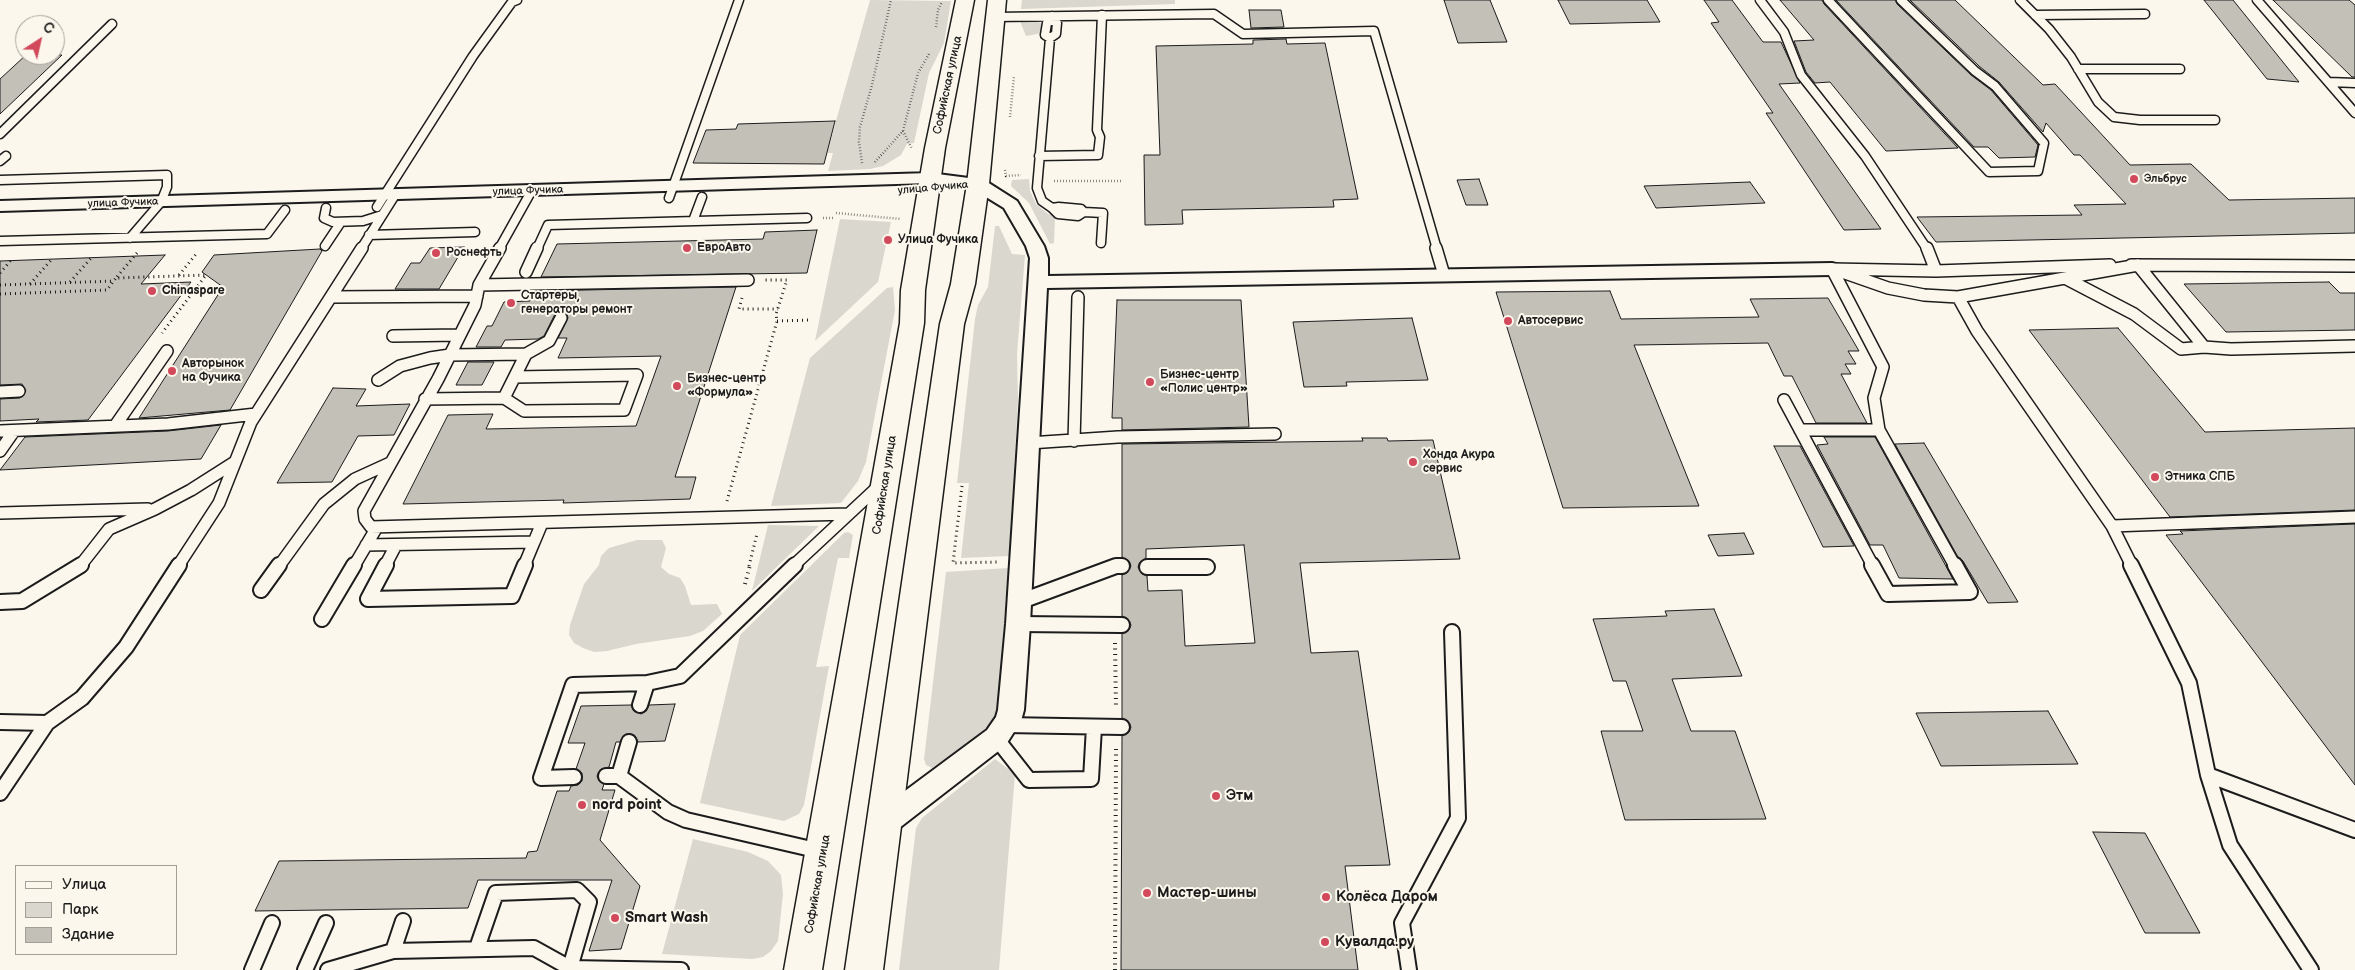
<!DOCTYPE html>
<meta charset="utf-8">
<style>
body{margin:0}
#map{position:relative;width:2355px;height:970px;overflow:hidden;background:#fbf7ec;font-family:"Balsamiq Sans",sans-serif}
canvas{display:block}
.legend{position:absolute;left:15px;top:865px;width:162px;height:90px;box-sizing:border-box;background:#fbf7ec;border:1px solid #a29f99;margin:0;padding:6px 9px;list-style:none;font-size:15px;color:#1c1c1c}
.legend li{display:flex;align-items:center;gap:10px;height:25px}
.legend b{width:25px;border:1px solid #a29f99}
.north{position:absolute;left:15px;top:15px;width:50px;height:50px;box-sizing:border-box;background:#fbf7ec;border:1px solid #a29f99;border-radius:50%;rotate:35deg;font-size:14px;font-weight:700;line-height:20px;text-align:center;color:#1c1c1c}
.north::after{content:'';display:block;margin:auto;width:18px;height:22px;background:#d1495b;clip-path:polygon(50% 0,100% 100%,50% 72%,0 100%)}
</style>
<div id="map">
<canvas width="2355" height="970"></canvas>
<ul class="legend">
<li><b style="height:6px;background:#fbf7ec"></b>Улица</li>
<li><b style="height:14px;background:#dad7ce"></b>Парк</li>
<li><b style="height:14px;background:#c3c0b8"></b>Здание</li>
</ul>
<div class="north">С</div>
</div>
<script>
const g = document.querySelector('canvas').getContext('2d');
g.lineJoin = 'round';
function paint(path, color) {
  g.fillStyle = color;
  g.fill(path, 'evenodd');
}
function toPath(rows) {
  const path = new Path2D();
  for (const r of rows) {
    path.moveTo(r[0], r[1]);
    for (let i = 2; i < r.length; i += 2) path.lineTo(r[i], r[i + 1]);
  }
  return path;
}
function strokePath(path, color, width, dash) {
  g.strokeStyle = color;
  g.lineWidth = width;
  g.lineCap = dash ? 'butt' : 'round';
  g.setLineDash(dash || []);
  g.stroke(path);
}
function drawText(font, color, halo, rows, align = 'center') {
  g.font = font + ' "Balsamiq Sans",sans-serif';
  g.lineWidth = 4;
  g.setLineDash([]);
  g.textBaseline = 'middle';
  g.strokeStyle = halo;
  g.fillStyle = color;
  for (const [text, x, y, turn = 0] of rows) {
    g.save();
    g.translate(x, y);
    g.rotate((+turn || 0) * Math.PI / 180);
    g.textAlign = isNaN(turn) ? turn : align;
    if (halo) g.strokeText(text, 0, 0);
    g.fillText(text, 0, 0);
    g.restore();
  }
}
paint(toPath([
 [870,0,951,1,944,43,929,73,914,143,907,144,901,155,883,166,870,169,828,171,833,153,827,153],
 [1022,0,1175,0,1175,4,1021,9],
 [1035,20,1044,25,1042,33,1026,36,1020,21],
 [1029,179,1030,191,1036,204,1048,214,1055,216,1054,243,1050,244,1029,203,1011,186,1012,180],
 [840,219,891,222,878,282,815,341],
 [995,226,999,226,1012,254,1025,255,1017,354,1018,401,1009,556,961,558,969,483,957,483,975,319,978,305,988,287],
 [893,287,895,310,866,462,858,481,841,503,771,506,810,358,887,288],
 [768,525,819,526,752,591],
 [848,532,853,535,849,558,838,558,816,667,829,666,804,805,799,814,784,821,700,803,740,635,844,533],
 [637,540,662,540,666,548,661,567,669,574,680,578,685,586,691,605,717,604,722,614,703,631,690,636,636,644,607,651,594,652,583,648,574,643,569,635,570,625,584,584,599,565,601,556,609,548],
 [1008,568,998,704,995,717,978,737,932,768,926,765,924,759,946,572],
 [995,759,1015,774,999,970,899,970,916,828,922,818],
 [693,839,748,852,768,861,781,875,783,894,778,941,771,951,763,957,752,959,662,954]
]), '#dad7ce');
const building = toPath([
 [1444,0,1490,0,1507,42,1458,43,1444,0],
 [1558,0,1647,0,1660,22,1570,24,1558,0],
 [1704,0,1732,0,1763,42,1781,42,1800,83,1779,84,1881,229,1844,230,1766,113,1773,113,1711,23,1719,22,1704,0],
 [1780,0,1822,0,1824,4,1958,148,1886,151,1830,82,1815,83,1806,72,1794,41,1814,40,1780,0],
 [1836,0,1895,0,1897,4,1971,75,1991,90,2038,145,2035,157,1999,158,1988,147,1974,147,1836,0],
 [1910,0,1955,0,2043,85,2055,84,2130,165,2191,164,2229,200,2355,198,2355,233,1936,242,1917,217,2082,215,2074,205,2126,204,2080,155,2074,155,2046,123,2043,132,1999,82,1979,66,1910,0],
 [2204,0,2233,0,2299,82,2267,79,2204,0],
 [2273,0,2349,0,2355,5,2355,77,2352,77,2273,0],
 [1249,10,1281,10,1284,27,1251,28,1249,10],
 [1286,39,1287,44,1325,43,1358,199,1333,200,1334,207,1182,210,1183,224,1145,225,1144,155,1160,155,1156,46,1253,44,1253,40,1286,39],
 [26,55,62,55,0,114,0,79,26,55],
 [835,121,824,164,693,163,706,130,736,129,738,124,835,121],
 [1479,179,1488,205,1466,205,1457,180,1479,179],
 [1750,182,1765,203,1656,208,1644,186,1750,182],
 [817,230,807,273,541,277,557,244,763,239,765,232,817,230],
 [464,247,439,289,395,289,411,263,420,263,430,248,464,247],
 [320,249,322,251,230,410,139,418,223,287,202,272,214,255,320,249],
 [165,255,141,284,191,282,88,420,36,422,39,419,0,421,0,399,20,398,26,391,22,384,0,385,0,261,165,255],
 [2329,282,2340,293,2355,293,2355,330,2226,332,2184,284,2329,282],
 [736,287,675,477,696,477,690,499,563,503,564,500,403,504,448,415,493,414,486,429,636,426,661,356,558,358,567,338,558,338,568,318,567,314,561,311,555,314,544,336,538,339,505,340,501,347,476,347,487,326,492,326,504,302,530,301,534,291,736,287],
 [1610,291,1621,319,1759,317,1750,299,1828,298,1859,351,1848,351,1856,364,1845,364,1851,374,1841,374,1867,423,1816,423,1792,376,1784,376,1768,343,1634,345,1699,506,1563,508,1496,292,1610,291],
 [1117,300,1241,300,1249,427,1122,430,1122,418,1112,418,1117,300],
 [1412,318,1428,380,1346,382,1347,386,1304,387,1293,322,1412,318],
 [2118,328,2205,432,2355,428,2355,510,2170,517,2029,330,2118,328],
 [468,362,494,362,482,385,456,385,468,362],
 [333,388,366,389,356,406,410,404,394,435,358,436,332,482,277,483,333,388],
 [221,425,201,459,0,470,25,437,168,431,221,425],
 [1824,437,1875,437,1953,579,1899,578,1883,545,1870,545,1817,445,1828,444,1824,437],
 [1362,438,1387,438,1388,441,1433,440,1460,559,1300,563,1311,653,1358,651,1390,865,1345,866,1358,970,1121,970,1122,736,1129,732,1131,727,1127,720,1122,718,1122,634,1129,630,1131,625,1127,618,1122,616,1122,575,1127,573,1131,566,1129,561,1122,557,1122,444,1363,441,1362,438],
 [1244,545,1255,643,1185,646,1182,590,1148,591,1147,576,1142,574,1138,567,1140,562,1146,558,1146,549,1244,545],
 [1924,443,2018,602,1988,603,1963,561,1958,557,1895,444,1924,443],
 [1774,446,1800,446,1854,546,1823,547,1774,446],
 [2355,524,2355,785,2166,535,2183,534,2180,531,2355,524],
 [1744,533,1754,554,1718,556,1708,535,1744,533],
 [1714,609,1742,676,1672,679,1691,731,1735,731,1766,819,1625,820,1601,731,1643,731,1626,681,1613,681,1593,619,1667,616,1665,611,1714,609],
 [675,704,665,741,638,742,635,736,626,734,620,742,616,742,609,767,601,769,597,776,599,781,604,784,602,790,615,790,600,840,640,886,621,949,589,951,612,880,478,880,468,908,255,911,279,861,526,858,528,852,537,851,557,791,569,791,571,786,578,785,582,781,582,773,576,769,585,743,568,743,581,706,631,705,634,711,641,714,646,711,649,705,675,704],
 [2048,711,2078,764,1941,766,1916,713,2048,711],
 [2093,832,2145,833,2200,933,2145,933,2093,832]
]);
paint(building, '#c3c0b8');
strokePath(building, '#1c1c1c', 1);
const laneFar2 = toPath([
 [1760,0,1784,32,1801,75,1865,156,1927,249],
 [1828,0,1989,172,2038,171,2044,143,1995,86,1975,71,1901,0],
 [2020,0,2049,29,2071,57,2098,102,2114,117,2140,120,2215,120],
 [2257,0,2355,113],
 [2035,15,2145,14],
 [1052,16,1052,20],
 [995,17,1214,14,1243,34,1374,31,1437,249],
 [1052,20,1057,23,1056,34,1050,38,1045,35,1047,23,1052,20],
 [1050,38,1037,188,1042,201,1052,208],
 [2078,69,2180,69],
 [2329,82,2355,83],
 [0,134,112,24],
 [1039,156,1098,155,1100,137,1097,130,1102,15],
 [0,161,6,156],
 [0,180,167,175,167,187,161,202,130,238],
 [669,198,739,0],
 [377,207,473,56,512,2,517,0],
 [1059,207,1081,209,1084,212,1078,216,1058,214,1052,208,1059,207],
 [326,208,324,218,333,222,363,221,382,215],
 [1084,212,1103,213,1101,243],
 [693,221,702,197],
 [369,235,475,232],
 [0,241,267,234,285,210],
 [325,246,341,222],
 [361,249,395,195],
 [499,249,532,190],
 [537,249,548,225,807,218]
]);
const laneFar1 = toPath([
 [500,248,479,285,475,305,438,379,364,511,365,519,371,527,847,514],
 [1436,248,1444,275],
 [1927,248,1936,271],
 [2131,265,2355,266],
 [1832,269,1936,271,2110,265],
 [1832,269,1883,367,1874,398,1879,430,1955,566],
 [526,272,537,248],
 [1845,273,1888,288,1924,295,1958,297],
 [2065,278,2134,314,2181,349,2204,347,2138,265],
 [479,285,748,280],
 [331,297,477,296],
 [393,336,458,335],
 [2204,347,2231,349,2355,346],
 [526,354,549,341,561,318],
 [378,380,400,366,430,358,450,355,526,354,504,398,425,399],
 [0,392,19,391],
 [504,398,524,411,624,410,637,375,515,377],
 [1784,400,1873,566],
 [115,426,167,351],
 [1800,430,1879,430],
 [0,431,168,424,256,414],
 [1074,441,1078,297],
 [1029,443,1118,437,1275,434],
 [0,451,14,431],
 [0,513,148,509],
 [2112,526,2355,517],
 [366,545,534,542,542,523],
 [80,566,109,529,155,509,191,490,235,462],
 [178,566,219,503,251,422,362,248],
 [279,566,324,504,355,479,390,463],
 [354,566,377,527],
 [385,566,396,545],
 [524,566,534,542],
 [793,566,881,484],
 [1116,566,1122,566],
 [2132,566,2112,526,1977,331,1958,297,2138,265]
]);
const lane = toPath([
 [386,565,368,599,512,596,525,565],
 [1872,565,1888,594,1970,592,1955,565],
 [2131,565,2189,683,2208,775,2230,845,2311,970],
 [1147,567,1207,567],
 [261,590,279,565],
 [0,602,22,601,81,565],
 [1019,602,1116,566,1122,566],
 [322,619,354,565],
 [1018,624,1122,625],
 [640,705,647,683],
 [0,722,47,723,82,698,126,647,179,565],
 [1005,725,1122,727],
 [996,738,1029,780,1091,779,1094,727],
 [2208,775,2355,830],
 [606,776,619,776,668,812,686,820,820,851],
 [619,776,629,742],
 [574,777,541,778,573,685,647,683,680,676,795,565],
 [0,793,47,723],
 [477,948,496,893,577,890,589,902,570,968],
 [393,951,403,921],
 [252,970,272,923],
 [305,970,326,923],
 [328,970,393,951,534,948,570,968,681,970],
 [1409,970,1402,923,1458,818,1452,632]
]);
const street = toPath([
 [930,173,984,180,1017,201,1044,246,1048,258,1048,276,1832,263,1839,265,1841,269,1839,273,1832,275,1047,288,1030,624,1024,710,1021,721,1005,746,894,832,884,836,874,832,870,823,874,814,987,730,996,717,998,710,1006,624,1030,258,1026,246,1004,208,973,189,930,183,0,211,0,201,930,173]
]);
const primary = toPath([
 [956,0,974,0,945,148,925,290,924,323,822,970,784,970,900,323,901,290,925,148,956,0],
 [988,0,1006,0,989,184,975,284,964,324,883,970,845,970,940,324,951,284,967,184,988,0]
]);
strokePath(laneFar2, '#1c1c1c', 11);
strokePath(laneFar1, '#1c1c1c', 14);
strokePath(lane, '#1c1c1c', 18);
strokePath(street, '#1c1c1c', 4);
strokePath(primary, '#1c1c1c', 3);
strokePath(toPath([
 [936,27,938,10,942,2],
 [1010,117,1014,76],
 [903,131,912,149],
 [875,162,903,131,918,73,929,54],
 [862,163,859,142,860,127,872,85,891,0],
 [1005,170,1006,176,1021,175],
 [1054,181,1121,181],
 [836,213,901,219],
 [823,218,835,218]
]), '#1c1c1c', 2.5, [0.5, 2.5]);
strokePath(toPath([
 [137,253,116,278,206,275,162,333],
 [0,273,12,259],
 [179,275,197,253],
 [70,282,91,258],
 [30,284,52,259],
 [0,285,114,281],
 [0,294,107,290,116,278],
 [742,298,739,309,778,309],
 [777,321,811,320],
 [962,486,953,563,998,562],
 [727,501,777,321,776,314,787,280,765,280],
 [749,566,757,534]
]), '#1c1c1c', 3, [1, 4]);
strokePath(toPath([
 [745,584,750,565],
 [1115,643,1116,709],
 [1115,970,1116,746]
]), '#1c1c1c', 4, [1, 4.5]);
strokePath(laneFar2, '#fbf7ec', 8);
strokePath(laneFar1, '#fbf7ec', 11);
strokePath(lane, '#fbf7ec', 14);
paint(street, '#fbf7ec');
paint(primary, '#fbf7ec');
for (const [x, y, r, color] of [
 [2134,179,5,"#d1495b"],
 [888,240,5,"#d1495b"],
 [687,248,5,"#d1495b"],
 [436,253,5,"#d1495b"],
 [152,291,5,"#d1495b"],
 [511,303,5,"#d1495b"],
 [1508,321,5,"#d1495b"],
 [172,371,5,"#d1495b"],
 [1150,382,5,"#d1495b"],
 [677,386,5,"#d1495b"],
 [1413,462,5,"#d1495b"],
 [2155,477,5,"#d1495b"],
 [1216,796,5,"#d1495b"],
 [582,805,5,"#d1495b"],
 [1147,893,5,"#d1495b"],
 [1326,897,5,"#d1495b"],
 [615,918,5,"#d1495b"],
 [1325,942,5,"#d1495b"]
]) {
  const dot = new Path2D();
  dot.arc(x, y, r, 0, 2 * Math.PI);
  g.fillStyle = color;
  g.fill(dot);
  strokePath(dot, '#fbf7ec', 2);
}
drawText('bold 11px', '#1c1c1c', '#fbf7ec', [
 ["Эльбрус",2144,179]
], 'left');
drawText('11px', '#1c1c1c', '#fbf7ec', [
 ["улица Фучика",933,188,-5],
 ["улица Фучика",528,191,-2],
 ["улица Фучика",123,203,-2]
]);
drawText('12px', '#1c1c1c', '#fbf7ec', [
 ["Софийская улица",948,85,-78],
 ["Софийская улица",885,485,-81],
 ["Софийская улица",818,884,-80]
]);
drawText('bold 12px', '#1c1c1c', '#fbf7ec', [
 ["Улица Фучика",898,240],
 ["ЕвроАвто",697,248],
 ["Роснефть",446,253],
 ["Chinaspare",162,291],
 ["Стартеры,",521,296],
 ["генераторы ремонт",521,310],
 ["Автосервис",1518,321],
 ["Авторынок",182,364],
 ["на Фучика",182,378],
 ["Бизнес-центр",1160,375],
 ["«Полис центр»",1160,389],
 ["Бизнес-центр",687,379],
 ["«Формула»",687,393],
 ["Хонда Акура",1423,455],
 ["сервис",1423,469],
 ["Этника СПБ",2165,477]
], 'left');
drawText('bold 15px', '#1c1c1c', '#fbf7ec', [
 ["Этм",1226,796],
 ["nord point",592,805],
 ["Мастер-шины",1157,893],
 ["Колёса Даром",1336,897],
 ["Smart Wash",625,918],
 ["Кувалда.ру",1335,942]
], 'left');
</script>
